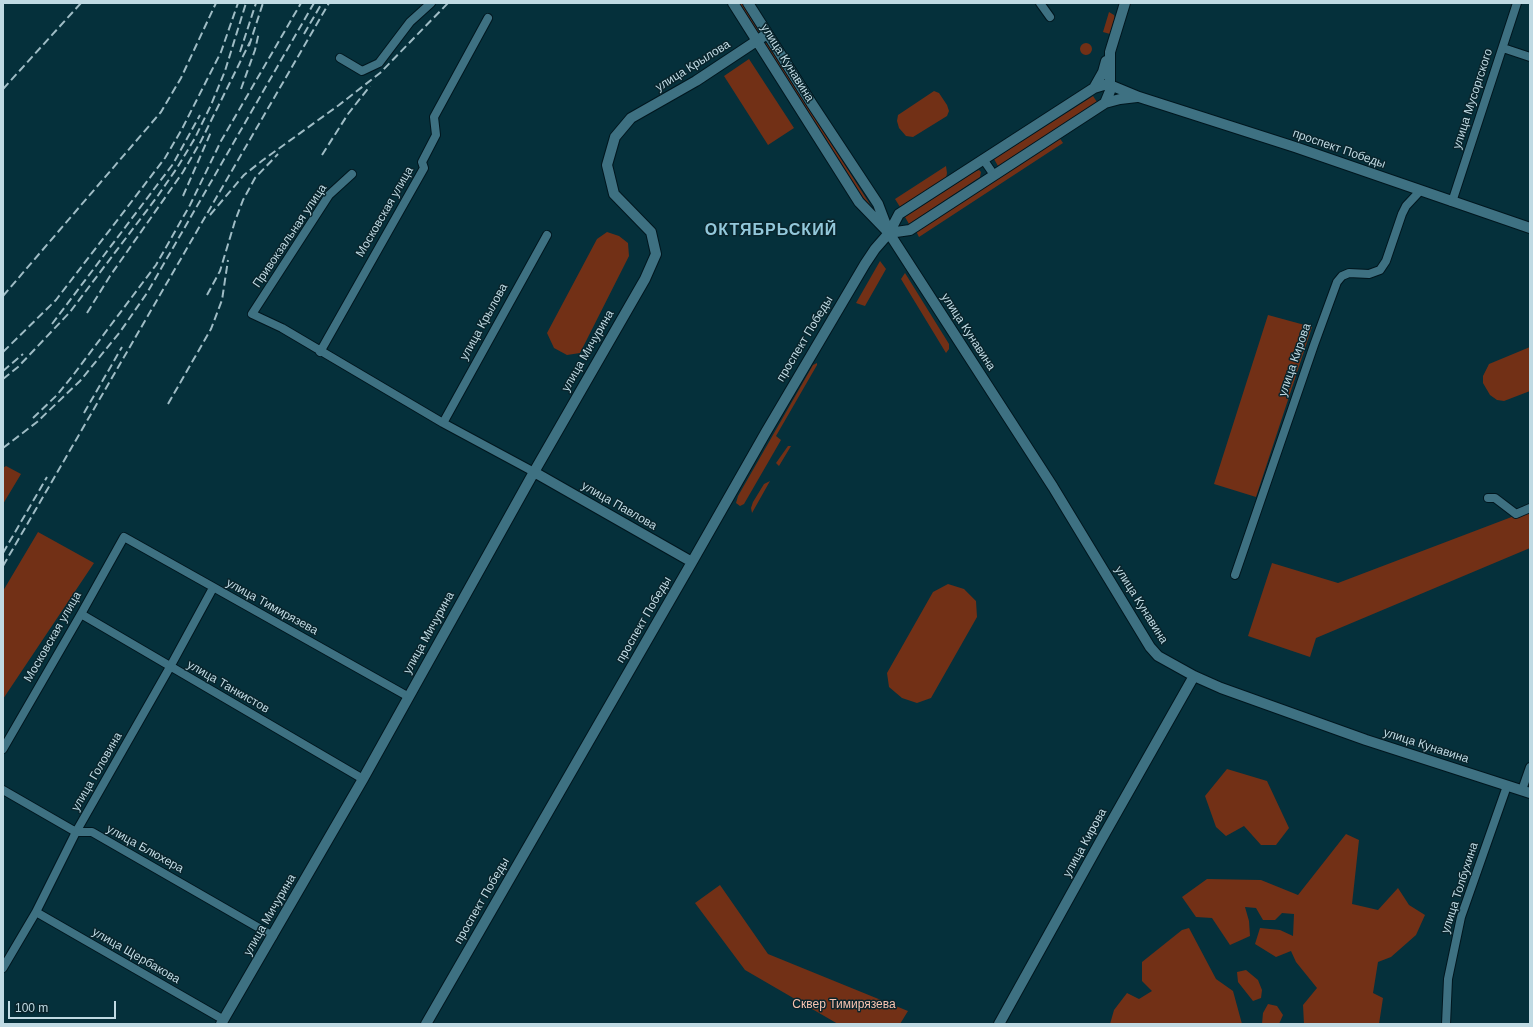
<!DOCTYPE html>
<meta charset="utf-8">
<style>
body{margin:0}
#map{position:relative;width:1533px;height:1027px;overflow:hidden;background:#05303b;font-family:Helvetica,sans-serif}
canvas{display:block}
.frame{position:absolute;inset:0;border:4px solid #c0dae3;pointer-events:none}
.scale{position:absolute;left:8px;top:1001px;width:108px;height:18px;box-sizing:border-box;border:2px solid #c0dae3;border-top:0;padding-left:5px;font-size:12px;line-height:14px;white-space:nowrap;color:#c0dae3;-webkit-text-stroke:3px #09252d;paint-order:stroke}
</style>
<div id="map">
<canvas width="1533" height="1027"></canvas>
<div class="frame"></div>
<div class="scale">100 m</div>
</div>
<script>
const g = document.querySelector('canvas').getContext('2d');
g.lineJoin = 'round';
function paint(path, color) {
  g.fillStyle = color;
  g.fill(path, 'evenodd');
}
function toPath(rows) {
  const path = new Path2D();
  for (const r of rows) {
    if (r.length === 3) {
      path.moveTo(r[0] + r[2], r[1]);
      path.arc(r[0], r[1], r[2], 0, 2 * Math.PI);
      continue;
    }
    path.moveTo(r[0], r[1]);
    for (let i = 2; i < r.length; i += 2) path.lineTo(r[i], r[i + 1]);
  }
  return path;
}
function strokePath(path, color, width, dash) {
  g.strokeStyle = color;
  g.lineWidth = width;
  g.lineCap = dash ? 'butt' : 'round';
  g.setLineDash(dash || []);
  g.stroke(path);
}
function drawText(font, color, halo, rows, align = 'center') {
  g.font = font + ' Helvetica,sans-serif';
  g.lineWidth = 3;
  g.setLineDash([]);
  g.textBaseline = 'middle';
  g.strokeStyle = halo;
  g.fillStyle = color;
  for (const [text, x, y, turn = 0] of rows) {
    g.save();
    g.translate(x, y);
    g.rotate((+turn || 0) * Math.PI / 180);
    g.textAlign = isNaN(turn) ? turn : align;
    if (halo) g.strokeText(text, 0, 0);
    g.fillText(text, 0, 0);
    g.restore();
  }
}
paint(toPath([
 [737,3,742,3,759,32,759,34,757,34],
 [1109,12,1114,15,1115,18,1110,34,1103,32],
 [765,43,767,43,871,206,868,208,765,45],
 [1086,49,6],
 [749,59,794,128,768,145,724,76],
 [934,91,939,93,947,105,949,111,947,116,913,137,906,136,899,128,897,121,898,115],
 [1093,96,1097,102,998,166,994,159],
 [1059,137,1063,143,919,237,916,231],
 [946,166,947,173,946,178,900,207,895,199],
 [979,170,981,172,980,177,909,224,905,217,976,171],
 [607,232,619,236,628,243,629,256,580,353,567,355,554,348,547,333,597,239],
 [880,261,886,269,865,306,856,303],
 [905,273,949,344,949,349,946,353,901,279],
 [1268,315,1312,327,1256,497,1214,484],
 [1530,347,1530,391,1504,401,1497,400,1490,395,1483,383,1483,376,1489,364],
 [817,363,817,365,776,436,781,440,744,504,740,506,736,503,738,496,813,365],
 [788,446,791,446,779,466,776,463],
 [6,466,21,474,3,504,3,468],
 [770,481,752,513,751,508,753,502,764,484],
 [1530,510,1530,548,1316,638,1310,657,1248,636,1272,563,1338,583],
 [38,532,94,563,3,699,3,591],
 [948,584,964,589,976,601,977,617,931,698,917,703,902,698,889,687,887,673,933,592],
 [1227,769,1267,781,1289,828,1276,845,1261,845,1244,826,1226,836,1216,827,1205,796],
 [1346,834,1359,840,1352,904,1378,910,1398,888,1409,905,1425,915,1416,935,1391,957,1378,962,1373,993,1383,998,1379,1024,1304,1024,1303,1005,1317,988,1296,962,1291,951,1276,957,1255,944,1260,928,1280,930,1293,936,1294,914,1282,913,1275,920,1263,920,1256,908,1245,907,1249,921,1250,936,1230,945,1212,918,1196,917,1182,897,1207,879,1261,880,1298,895],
 [720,885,768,954,908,1011,900,1024,838,1024,745,970,695,903],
 [1189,928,1216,979,1233,991,1242,1024,1110,1024,1114,1010,1127,993,1139,999,1152,991,1142,981,1142,962,1182,930],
 [1246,970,1258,980,1262,990,1261,998,1253,1001,1238,982,1237,972],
 [1268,1004,1277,1006,1283,1015,1279,1024,1262,1024,1263,1013]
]), '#723016');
const street = toPath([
 [1040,3,1050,17],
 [1503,48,1530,57],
 [340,58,362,71,379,63,410,22,431,3],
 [983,159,994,175],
 [352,174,329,195,252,314,282,328,443,423,534,472],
 [1452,202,1517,3],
 [320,352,424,168,422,162,436,135,434,117,488,18],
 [443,423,547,235],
 [1488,498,1495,498,1516,514,1530,508],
 [1235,575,1314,345,1337,282,1342,276,1349,273,1369,274,1380,270,1386,261,1402,214,1406,206,1420,191],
 [81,614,363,779],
 [3,749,81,614,124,537,409,697],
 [3,790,76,832,92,832,273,936],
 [1522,790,1530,767],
 [36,912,224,1020],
 [3,968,36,912,76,832,170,667,213,588],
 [1446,1024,1448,979,1461,917,1507,786]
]);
const secondary = toPath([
 [733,3,859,202,888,232],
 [748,3,812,104,878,204,889,233,1053,487,1150,647,1158,656,1194,676,1221,688,1366,740,1530,793],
 [1094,88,1103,72,1106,61],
 [1105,103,1110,91,1110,52,1125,3],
 [889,233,910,230,1105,103,1120,99,1137,97],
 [534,472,692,562],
 [221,1024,363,779,534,472,645,279,656,254,651,232,614,194,607,165,615,137,631,118,696,81,767,34],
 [426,1024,692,562,766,432,865,264,875,249,889,233,899,214,1094,88,1104,85,1110,85,1139,97,1295,147,1530,228],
 [999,1024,1100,842,1194,676]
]);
strokePath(street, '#00161e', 10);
strokePath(secondary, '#00161e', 12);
strokePath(street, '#3e7182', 8);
strokePath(secondary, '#3e7182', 10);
strokePath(toPath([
 [304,34,322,3],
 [249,46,263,3],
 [240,52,256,3],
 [3,89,81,3],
 [241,89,255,50,259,32],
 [322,155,348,114,370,86],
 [183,196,211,132],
 [210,215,244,175,263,160,339,105,380,73,448,3],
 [207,295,220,271,235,221,243,200,255,178,278,154],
 [3,296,161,112,181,78,216,3],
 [87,313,110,276,183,172,201,141,250,42],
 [52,324,173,164,200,115],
 [3,352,56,300,165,158,182,129,221,52,238,3],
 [3,371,23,354],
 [3,379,18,367,70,312,157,197,177,168,195,138,211,105,225,71,246,3],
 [168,404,211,329,222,300,228,260],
 [84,413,122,347],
 [33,418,57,395,74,374,156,265,190,205,221,141,301,3],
 [3,448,37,422,80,381,120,332,147,293,314,3],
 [3,553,47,477],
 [3,566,329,3]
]), '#9fbcc5', 2, [8, 4]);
drawText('12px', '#c0dae3', '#09252d', [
 ["улица Кунавина",787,63,58],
 ["улица Крылова",693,66,-32],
 ["улица Мусоргского",1473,99,-72],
 ["проспект Победы",1339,149,19],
 ["Московская улица",385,212,-60],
 ["Привокзальная улица",290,236,-56],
 ["улица Крылова",484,322,-61],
 ["улица Кунавина",968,332,57],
 ["проспект Победы",805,339,-59],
 ["улица Мичурина",588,351,-60],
 ["улица Кирова",1295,360,-71],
 ["улица Павлова",619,506,30],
 ["улица Кунавина",1141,605,58],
 ["улица Тимирязева",272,607,29],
 ["проспект Победы",644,620,-60],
 ["улица Мичурина",429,633,-61],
 ["Московская улица",53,637,-60],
 ["улица Танкистов",228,687,30],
 ["улица Кунавина",1426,746,18],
 ["улица Головина",97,772,-60],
 ["улица Кирова",1085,843,-61],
 ["улица Блюхера",145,849,29],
 ["улица Толбухина",1460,888,-72],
 ["проспект Победы",482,901,-60],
 ["улица Мичурина",270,915,-60],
 ["улица Щербакова",136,956,30]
]);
drawText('12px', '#f8c3b0', '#09252d', [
 ["Сквер Тимирязева",844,1005]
]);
g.letterSpacing = '1px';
drawText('bold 16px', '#93c8db', '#09252d', [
 ["ОКТЯБРЬСКИЙ",771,231]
]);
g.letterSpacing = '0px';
</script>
